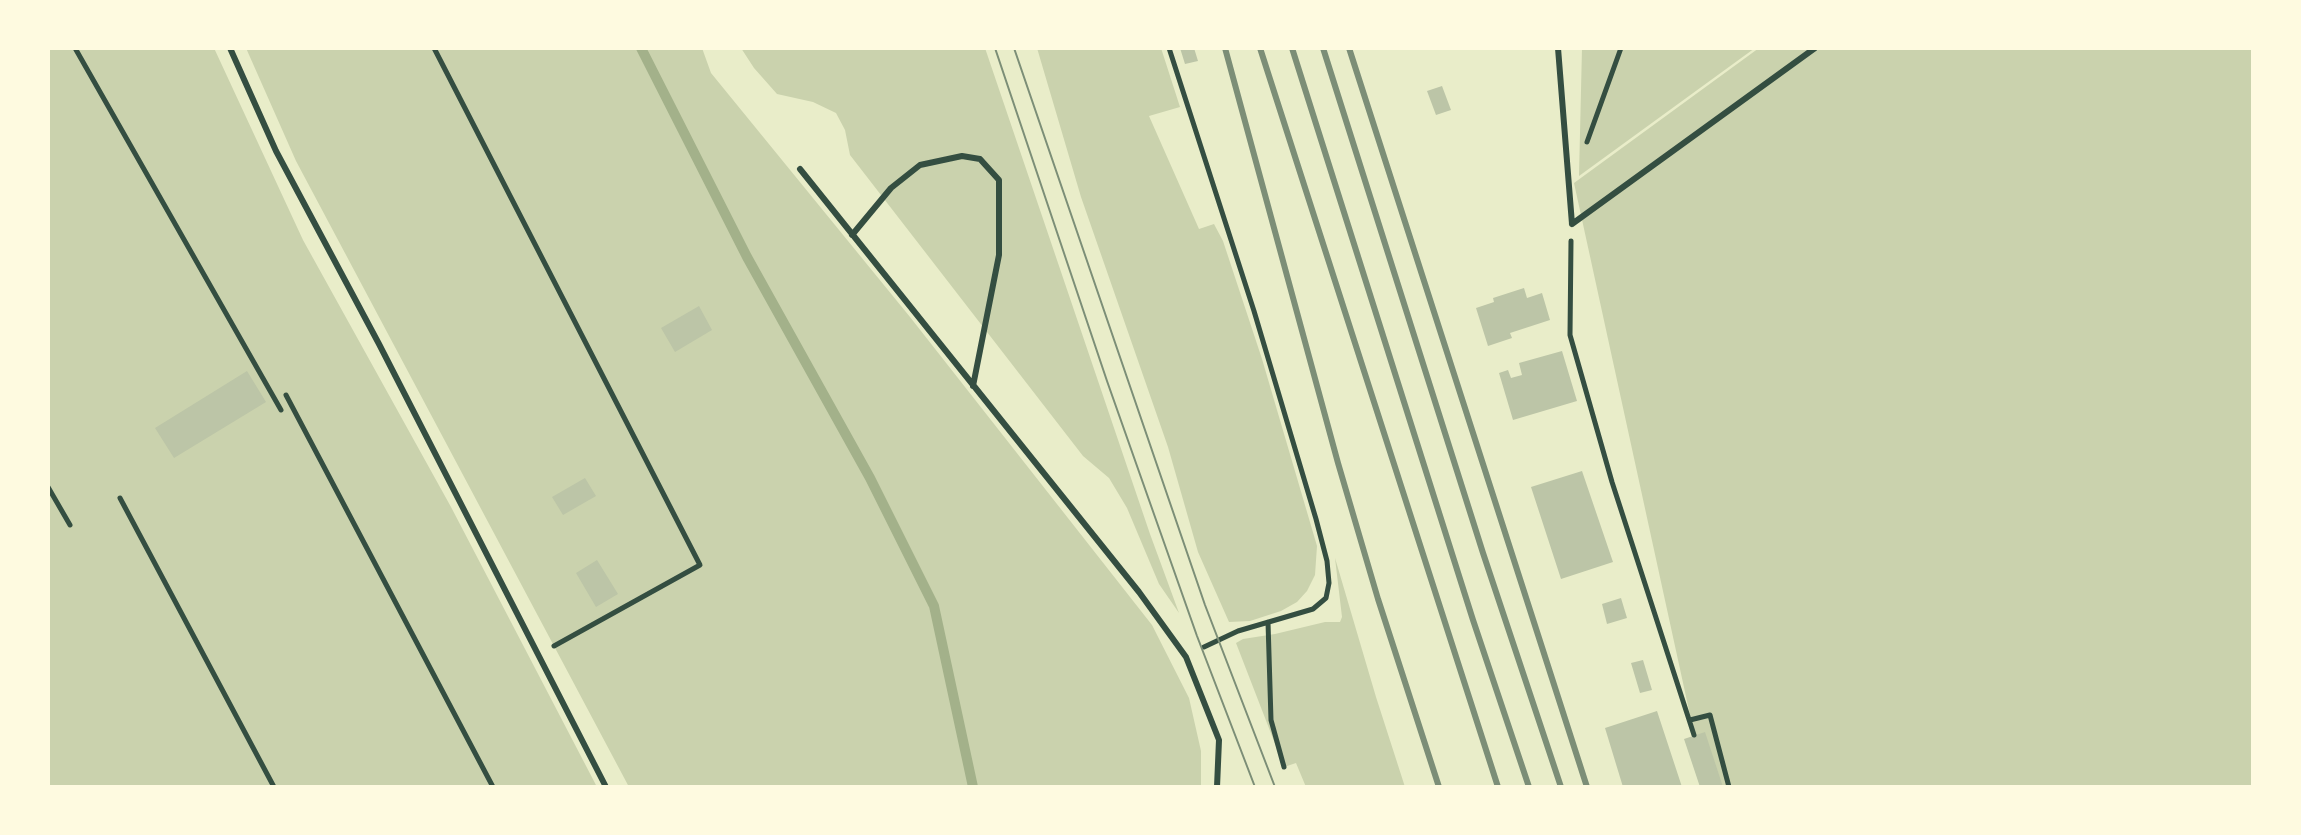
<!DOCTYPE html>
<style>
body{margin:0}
#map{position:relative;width:2301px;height:835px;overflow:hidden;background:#e9edc9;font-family:"Work Sans",sans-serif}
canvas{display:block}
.frame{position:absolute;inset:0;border:50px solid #fefae0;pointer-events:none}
</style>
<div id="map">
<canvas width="2301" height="835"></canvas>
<div class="frame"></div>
</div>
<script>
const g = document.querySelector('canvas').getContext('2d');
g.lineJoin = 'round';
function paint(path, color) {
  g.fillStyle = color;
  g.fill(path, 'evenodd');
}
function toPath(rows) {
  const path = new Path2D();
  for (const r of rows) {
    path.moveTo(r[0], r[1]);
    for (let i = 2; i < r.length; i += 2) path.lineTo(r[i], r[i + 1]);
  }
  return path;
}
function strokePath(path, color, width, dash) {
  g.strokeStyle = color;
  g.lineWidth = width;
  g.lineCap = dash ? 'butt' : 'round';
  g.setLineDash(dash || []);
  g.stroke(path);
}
paint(toPath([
 [48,48,214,48,303,240,451,507,597,787,48,787],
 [246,48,702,48,711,73,910,317,1152,625,1189,698,1201,751,1201,787,629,787,296,161],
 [741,48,985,48,1150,534,1179,613,1159,584,1127,508,1109,478,1083,456,850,155,845,130,836,113,813,102,777,94,754,68],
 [1037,48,1161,48,1180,107,1149,116,1199,229,1214,224,1223,241,1262,359,1317,546,1315,575,1307,591,1297,602,1281,611,1250,621,1229,622,1198,552,1168,447,1081,197],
 [1582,48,1755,48,1579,176],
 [1759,48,2253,48,2253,787,1713,787,1692,724,1574,183],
 [1335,558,1376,697,1405,787,1306,787,1296,763,1284,767,1236,643,1243,639,1275,634,1325,622,1340,622,1342,617]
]), '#cad2ad');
strokePath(toPath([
 [641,48,747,257,870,478,934,606,973,787]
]), '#a3b18a', 10);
paint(toPath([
 [1180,48,1194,48,1198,61,1185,64],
 [1442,86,1451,110,1436,115,1427,91],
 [1524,288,1527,298,1542,293,1550,320,1510,333,1512,338,1488,346,1476,308,1494,302,1493,298],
 [699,306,712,330,675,352,661,328],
 [1562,351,1577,401,1513,420,1499,373,1508,370,1511,378,1522,375,1519,363],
 [247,371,266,402,174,458,155,428],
 [1582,471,1613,562,1561,579,1531,487],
 [585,478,596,496,563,515,552,497],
 [597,560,618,594,596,607,576,573],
 [1621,598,1627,618,1607,624,1602,604],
 [1643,660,1652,690,1640,693,1631,663],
 [1657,711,1682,787,1623,787,1605,728],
 [1705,732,1723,787,1700,787,1684,739]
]), '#bcc5a7');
strokePath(toPath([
 [75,48,281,410],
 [434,48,700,565,554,646],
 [1169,48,1254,311,1316,519,1327,561,1329,583,1326,598,1313,609,1238,631,1204,647],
 [1587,142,1621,48],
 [1571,241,1570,335,1612,482,1694,735],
 [286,395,493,787],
 [48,487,70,525],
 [120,498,274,787],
 [1268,622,1271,720,1284,767],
 [1690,720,1710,715,1729,787]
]), '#344e41', 5);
strokePath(toPath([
 [230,48,276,151,379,344,606,787],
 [1558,48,1572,224],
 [800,169,1139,592,1186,657,1219,740,1217,787],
 [1572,224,1815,48],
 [852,235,891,188,920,165,962,156,980,159,999,180,999,255,973,386]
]), '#344e41', 6);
strokePath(toPath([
 [995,48,1107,381,1197,636,1255,787],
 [1014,48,1205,605,1275,787]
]), '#7c8e77', 2);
strokePath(toPath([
 [1225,48,1338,463,1378,599,1439,787],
 [1260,48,1498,787],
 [1292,48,1473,620,1529,787],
 [1323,48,1483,553,1561,787],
 [1349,48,1587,787]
]), '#7c8e77', 6);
</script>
